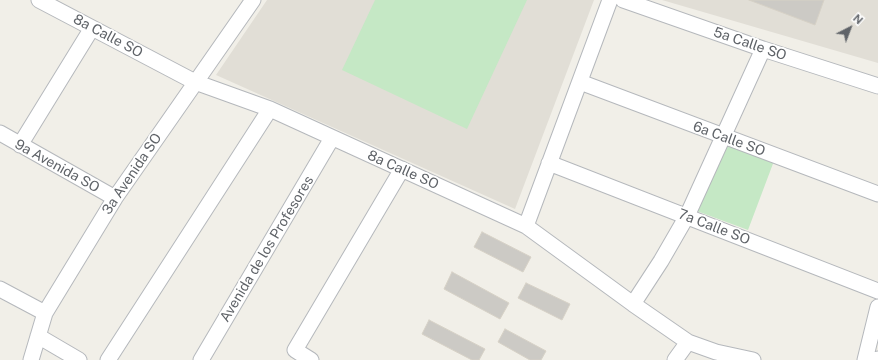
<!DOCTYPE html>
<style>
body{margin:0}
#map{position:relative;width:878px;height:360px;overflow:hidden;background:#f1efe8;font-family:"Public Sans",sans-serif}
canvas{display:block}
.north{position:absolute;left:830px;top:8px;width:40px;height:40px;-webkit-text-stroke:3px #fff;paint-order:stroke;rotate:42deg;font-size:11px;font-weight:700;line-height:16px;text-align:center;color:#5f6368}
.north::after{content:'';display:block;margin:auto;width:14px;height:18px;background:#5f6368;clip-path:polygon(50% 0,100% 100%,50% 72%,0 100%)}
</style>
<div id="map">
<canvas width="878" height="360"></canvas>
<div class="north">N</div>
</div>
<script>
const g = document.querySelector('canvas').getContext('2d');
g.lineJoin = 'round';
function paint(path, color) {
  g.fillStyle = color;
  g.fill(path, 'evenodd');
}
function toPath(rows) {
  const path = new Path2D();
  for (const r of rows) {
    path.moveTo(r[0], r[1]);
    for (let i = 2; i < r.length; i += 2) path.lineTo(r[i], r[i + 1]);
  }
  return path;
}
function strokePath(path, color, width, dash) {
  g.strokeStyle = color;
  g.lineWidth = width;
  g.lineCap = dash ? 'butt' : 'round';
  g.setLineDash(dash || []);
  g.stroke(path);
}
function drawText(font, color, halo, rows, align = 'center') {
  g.font = font + ' "Public Sans",sans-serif';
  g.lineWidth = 3.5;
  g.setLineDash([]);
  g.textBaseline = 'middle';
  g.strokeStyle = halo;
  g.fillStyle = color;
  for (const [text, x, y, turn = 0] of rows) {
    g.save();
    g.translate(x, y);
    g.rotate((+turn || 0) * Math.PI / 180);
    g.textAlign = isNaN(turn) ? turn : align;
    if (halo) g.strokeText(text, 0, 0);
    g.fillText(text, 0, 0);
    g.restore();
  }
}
paint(toPath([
 [267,0,594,0,515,209,216,75],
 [662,0,878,0,878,63]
]), '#e1ded6');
paint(toPath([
 [375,0,527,0,467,129,342,70],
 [723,142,774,161,748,230,694,210]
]), '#c5e8c5');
const building = toPath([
 [749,0,824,0,815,25,749,0],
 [482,232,531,257,523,272,474,247,482,232],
 [452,272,509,303,500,319,444,289,452,272],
 [526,283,570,304,562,320,518,298,526,283],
 [429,320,485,349,479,360,472,360,422,334,429,320],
 [505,329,546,351,541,360,530,360,498,342,505,329]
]);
paint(building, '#cccac5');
strokePath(building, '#d6d1c6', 1);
const street = toPath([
 [39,0,195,82,270,109,526,226,633,304,688,342,716,352,753,360],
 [623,0,763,49,878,86],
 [580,82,878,194],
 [0,133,115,198],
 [20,145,92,28],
 [549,163,878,291],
 [526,226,610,0],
 [0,289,45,313],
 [633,304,661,261,687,216,763,49],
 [38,336,79,360],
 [31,360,45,313,115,198,253,0],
 [108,360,270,109],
 [201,360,332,138],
 [311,360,295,350,402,169],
 [675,360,688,342],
 [865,360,878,307],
 [876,360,878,359]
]);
strokePath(street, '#b5b8bc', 17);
strokePath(street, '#fff', 15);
drawText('14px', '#5f6368', '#fff', [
 ["8a Calle SO",108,36,28],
 ["5a Calle SO",750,44,19],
 ["6a Calle SO",729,139,20],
 ["9a Avenida SO",57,166,29],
 ["8a Calle SO",403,170,24],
 ["3a Avenida SO",132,174,-56],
 ["7a Calle SO",714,227,21],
 ["Avenida de los Profesores",267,249,-59]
]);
</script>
